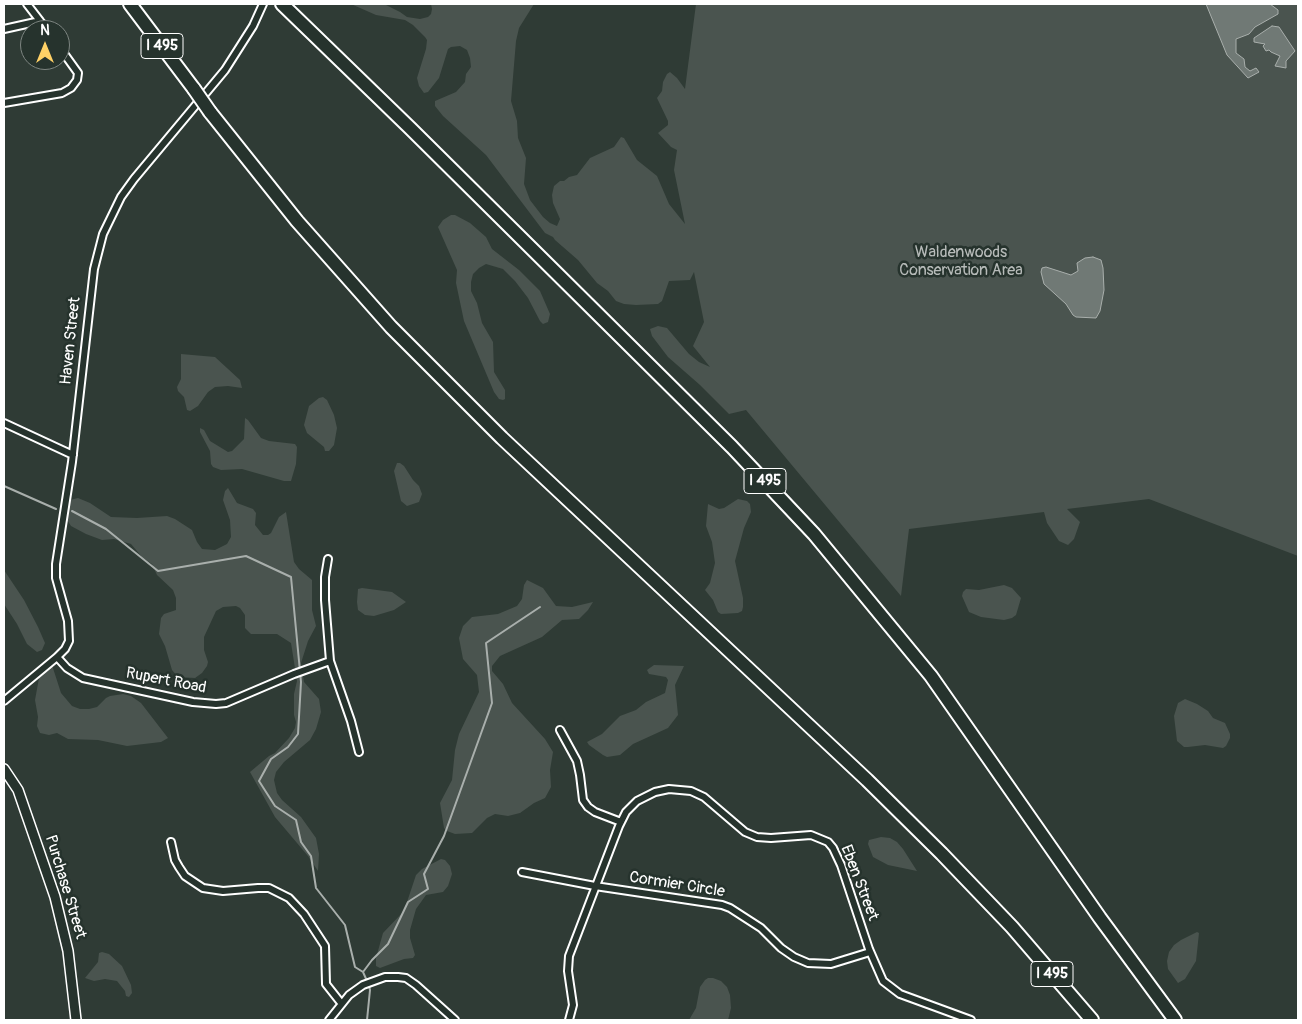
<!DOCTYPE html>
<style>
body{margin:0}
#map{position:relative;width:1302px;height:1024px;overflow:hidden;background:#2f3b35;font-family:Pangolin,sans-serif}
canvas{display:block}
.frame{position:absolute;inset:0;border:5px solid #fff;pointer-events:none}
.north{position:absolute;left:20px;top:20px;width:50px;height:50px;box-sizing:border-box;background:#26332d;border:1px solid #7d8581;border-radius:50%;rotate:0deg;font-size:14px;font-weight:700;line-height:20px;text-align:center;color:#fff}
.north::after{content:'';display:block;margin:auto;width:18px;height:22px;background:#ffd166;clip-path:polygon(50% 0,100% 100%,50% 72%,0 100%)}
</style>
<div id="map">
<canvas width="1302" height="1024"></canvas>
<div class="frame"></div>
<div class="north">N</div>
</div>
<script>
const g = document.querySelector('canvas').getContext('2d');
g.lineJoin = 'round';
function paint(path, color) {
  g.fillStyle = color;
  g.fill(path, 'evenodd');
}
function toPath(rows) {
  const path = new Path2D();
  for (const r of rows) {
    path.moveTo(r[0], r[1]);
    for (let i = 2; i < r.length; i += 2) path.lineTo(r[i], r[i + 1]);
  }
  return path;
}
function strokePath(path, color, width, dash) {
  g.strokeStyle = color;
  g.lineWidth = width;
  g.lineCap = dash ? 'butt' : 'round';
  g.setLineDash(dash || []);
  g.stroke(path);
}
function drawText(font, color, halo, rows, align = 'center') {
  g.font = font + ' Pangolin,sans-serif';
  g.lineWidth = 5;
  g.setLineDash([]);
  g.textBaseline = 'middle';
  g.strokeStyle = halo;
  g.fillStyle = color;
  for (const [text, x, y, turn = 0] of rows) {
    g.save();
    g.translate(x, y);
    g.rotate((+turn || 0) * Math.PI / 180);
    g.textAlign = isNaN(turn) ? turn : align;
    if (halo) g.strokeText(text, 0, 0);
    g.fillText(text, 0, 0);
    g.restore();
  }
}
paint(toPath([
 [351,4,384,4,400,12,407,17,420,19,428,17,431,14,432,9,431,4,534,4,519,28,516,41,511,101,517,121,518,138,526,158,524,184,530,200,543,217,550,223,557,226,560,219,553,203,552,195,554,186,560,181,564,181,569,177,577,175,590,158,614,147,621,137,624,138,637,160,657,176,669,204,685,224,674,170,677,150,671,147,658,133,668,125,668,121,657,98,662,91,663,82,667,74,670,72,677,78,685,89,696,4,1298,4,1298,556,1149,499,1067,509,1080,522,1074,539,1068,545,1059,541,1047,523,1044,512,909,529,901,596,746,410,729,414,700,385,668,357,652,336,650,329,658,326,667,328,689,354,699,362,710,367,693,346,704,322,694,272,690,280,669,281,662,301,658,304,636,305,624,304,616,301,608,291,597,283,578,260,555,240,553,237,545,233,486,155,443,116,435,106,435,101,456,92,465,82,466,74,471,67,470,58,467,50,460,46,451,47,448,49,439,78,428,92,424,93,419,86,417,78,426,49,427,40,425,37,413,25,405,20,376,15],
 [451,215,455,215,470,223,486,237,492,249,519,270,540,291,550,314,548,322,543,324,540,321,528,298,515,281,503,269,486,264,479,268,473,274,471,282,471,291,477,303,482,323,493,342,494,372,505,390,505,399,503,400,499,399,494,392,464,321,456,283,457,270,438,227,443,220],
 [181,354,215,357,240,380,242,388,228,386,215,387,208,392,198,406,190,411,187,410,184,397,178,391,177,387,181,379],
 [323,397,327,400,334,415,337,428,334,445,329,451,325,451,324,447,307,433,304,425,309,406,319,398],
 [245,418,248,420,261,438,269,441,295,444,297,447,296,464,291,481,284,481,242,469,221,470,213,467,211,464,210,451,200,432,200,428,204,430,210,441,228,452,232,451,244,439],
 [397,463,400,463,404,466,413,480,419,486,422,494,419,502,407,506,401,501,394,471],
 [228,488,237,503,253,509,256,513,255,525,263,535,268,535,271,533,279,517,286,512,294,562,299,569,312,580,312,610,316,626,308,641,301,663,304,682,319,699,321,712,316,729,310,740,284,762,276,772,274,780,277,793,282,800,301,817,316,838,319,854,318,871,308,856,275,817,250,772,269,756,275,753,289,738,295,728,296,722,294,715,294,694,297,681,291,643,277,634,251,634,245,628,245,615,240,608,236,606,223,607,216,611,204,637,204,650,208,662,207,666,202,673,195,678,178,677,172,670,165,646,159,634,161,618,164,614,176,610,176,598,173,590,157,575,152,564,142,557,131,544,114,539,102,540,86,534,71,526,64,515,64,506,70,500,78,498,90,503,111,517,137,518,167,516,175,519,192,530,197,542,202,549,215,550,227,544,231,537,230,520,223,500,225,491],
 [738,499,747,501,750,504,751,512,744,528,735,561,743,598,743,607,742,611,738,613,721,614,718,612,713,600,705,590,710,583,715,563,712,542,706,526,708,504,719,509,724,508],
 [4,570,24,600,38,627,45,643,42,650,37,652,27,644,17,624,4,604],
 [527,580,543,588,556,606,572,607,593,602,588,610,579,619,562,620,542,637,500,656,492,666,492,671,503,684,512,703,545,739,553,752,550,770,551,787,545,798,534,803,520,813,508,816,495,814,487,818,472,833,455,834,447,831,444,828,440,803,452,780,455,750,459,734,479,692,477,675,463,659,459,638,463,626,472,617,498,614,517,606,522,599,524,585],
 [1004,585,1012,588,1021,598,1016,615,1012,618,1004,620,981,617,969,612,962,596,963,592,966,589,979,590],
 [362,588,392,592,406,602,394,610,374,616,365,615,358,610,357,602,358,589],
 [43,664,52,665,61,693,72,706,80,709,89,709,97,707,106,698,110,696,123,694,131,696,141,703,168,738,161,742,127,746,98,740,68,739,57,733,49,735,40,733,37,726,38,717,35,700,41,667],
 [654,665,684,666,675,685,678,715,668,728,633,744,620,755,607,757,603,755,589,745,587,742,602,734,620,716,636,710,646,702,665,693,668,680,666,677,649,674,647,670],
 [1185,699,1197,704,1208,711,1213,718,1225,723,1230,734,1230,738,1226,746,1223,748,1205,745,1188,747,1184,747,1177,741,1174,716,1178,703],
 [881,837,890,838,897,842,903,849,917,871,888,865,873,857,868,844,869,840],
 [441,859,445,860,450,866,452,874,448,886,443,892,426,895,416,909,410,930,410,938,415,955,413,958,404,959,380,968,376,966,376,958,383,933,404,911,416,875,422,869],
 [1197,932,1199,933,1196,961,1185,979,1178,983,1168,969,1167,961,1169,952,1174,945,1181,940],
 [102,952,109,954,122,966,131,985,132,993,129,997,126,996,125,991,117,981,105,979,94,981,85,978,98,962,99,953],
 [708,978,713,978,721,981,727,987,730,995,731,1008,728,1020,689,1020,696,1008,700,987,705,980]
]), '#4a544f');
const water = toPath([
 [1206,4,1270,4,1278,10,1278,14,1255,27,1249,34,1236,39,1236,53,1244,59,1245,67,1250,71,1256,68,1259,72,1248,78,1227,55,1206,4],
 [1272,26,1279,27,1295,51,1286,61,1286,68,1275,66,1280,56,1271,52,1269,50,1266,51,1263,46,1265,44,1254,42,1254,38,1272,26],
 [1093,257,1101,260,1103,268,1104,290,1100,311,1096,318,1076,317,1073,315,1066,304,1044,284,1041,272,1042,268,1046,267,1071,275,1078,271,1077,263,1085,258,1093,257]
]);
paint(water, '#707975');
strokePath(water, '#a9afac', 1);
strokePath(toPath([
 [4,486,56,509],
 [72,511,106,529,158,571,246,556,291,577,301,682,298,734,288,747,271,759,259,781,275,806,296,820,301,842,311,856,316,888,345,925,355,967,363,972,367,981],
 [363,972,372,960,388,944,408,902,428,889,424,874,444,836,492,703,486,643,540,607],
 [367,1020,370,990,369,986]
]), '#a9afac', 2);
const street = toPath([
 [27,4,47,30],
 [4,29,40,21],
 [4,103,62,93,71,88,77,80,78,73,60,48],
 [4,423,73,455],
 [328,559,325,577,325,600,330,661,351,721,359,752],
 [57,657,67,668,83,678,193,702,216,704,226,703,294,674,330,661],
 [4,701,57,657,65,649,69,641,68,621,56,578,56,564,72,462,94,269,103,234,121,197,134,179,225,70,253,26,263,4],
 [560,730,577,761,580,775,583,800,588,807,595,812,621,822],
 [171,842,175,860,179,867,185,876,203,888,223,891,258,888,269,888,289,898,304,914,325,946,326,984,341,1003],
 [522,872,595,886,722,905,730,908,761,928,781,948,794,957,808,963,831,964,870,952],
 [329,1020,349,995,363,985,385,977,398,977,406,978,416,985,455,1020],
 [569,1020,573,1005,568,971,569,956,619,826,626,812,637,801,655,792,669,789,691,791,704,797,745,832,757,837,771,838,811,835,828,842,833,848,841,865,869,949,883,981,900,994,971,1020]
]);
const secondary = toPath([
 [4,769,18,790,55,897,68,951,76,1020]
]);
const highway = toPath([
 [130,4,194,89],
 [282,4,410,128,732,447,814,534,931,676,1100,918,1175,1020],
 [210,112,297,221,391,327,502,438,867,780,942,854,1012,927,1092,1020]
]);
strokePath(street, '#fff', 10);
strokePath(secondary, '#fff', 12);
strokePath(highway, '#fff', 16);
strokePath(street, '#26332d', 6);
strokePath(secondary, '#26332d', 9);
strokePath(highway, '#26332d', 12);
const highwayBridge = toPath([
 [194,89,210,112]
]);
strokePath(highwayBridge, '#fff', 16, []);
strokePath(highwayBridge, '#26332d', 12);
for (const [x, y, w] of [
 [162,46,42],
 [765,481,42],
 [1052,974,42]
]) {
  const box = new Path2D();
  box.roundRect(x - w / 2, y - 12.5, w, 25, 4);
  g.fillStyle = '#26332d';
  g.fill(box);
  strokePath(box, '#fff', 1);
}
drawText('bold 15px', '#fff', null, [
 ["I 495",162,46],
 ["I 495",765,481],
 ["I 495",1052,974]
]);
drawText('16px', '#b7bbb9', '#26332d', [
 ["Waldenwoods",961,253],
 ["Conservation Area",961,271]
]);
drawText('16px', '#fff', '#26332d', [
 ["Haven Street",71,341,-84],
 ["Rupert Road",166,681,11],
 ["Eben Street",859,883,69],
 ["Cormier Circle",677,885,9],
 ["Purchase Street",65,887,73]
]);
</script>
